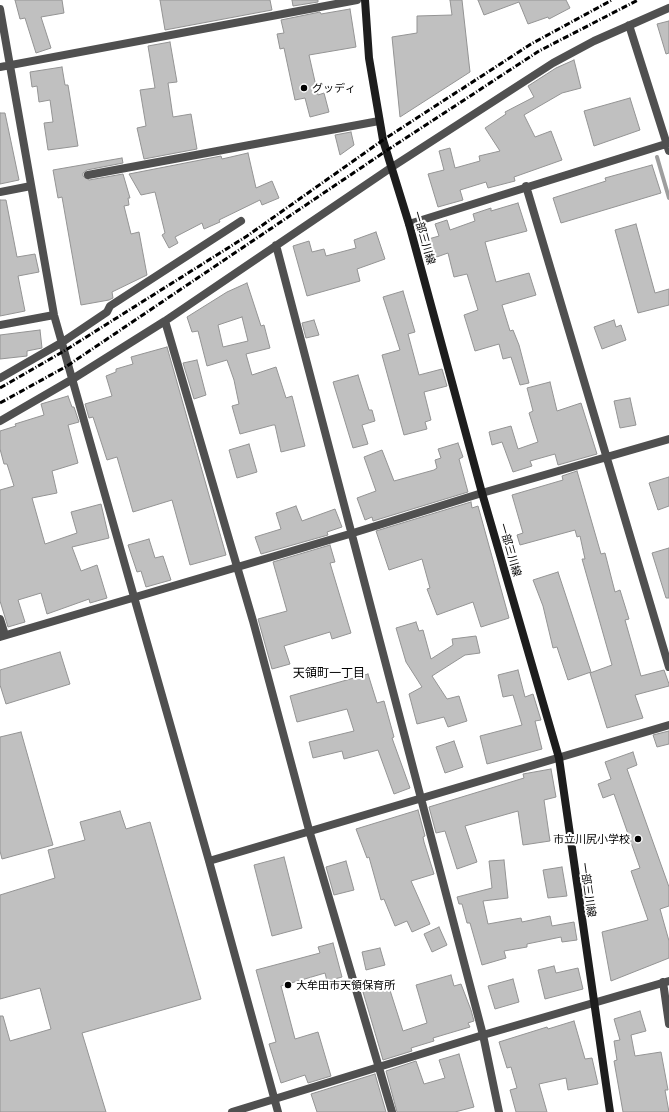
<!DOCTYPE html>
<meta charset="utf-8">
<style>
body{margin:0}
canvas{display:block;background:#fff}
</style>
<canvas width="669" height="1112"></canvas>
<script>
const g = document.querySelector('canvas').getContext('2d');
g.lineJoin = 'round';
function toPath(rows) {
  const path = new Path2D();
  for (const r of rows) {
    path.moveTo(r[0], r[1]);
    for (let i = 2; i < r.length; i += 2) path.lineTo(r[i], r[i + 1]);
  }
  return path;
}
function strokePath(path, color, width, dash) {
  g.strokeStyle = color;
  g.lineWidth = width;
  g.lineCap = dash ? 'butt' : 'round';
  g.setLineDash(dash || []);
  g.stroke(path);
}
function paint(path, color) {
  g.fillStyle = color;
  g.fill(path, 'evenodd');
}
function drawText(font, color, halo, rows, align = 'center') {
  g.font = font + ' Barlow,"Noto Sans JP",sans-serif';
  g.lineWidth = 4;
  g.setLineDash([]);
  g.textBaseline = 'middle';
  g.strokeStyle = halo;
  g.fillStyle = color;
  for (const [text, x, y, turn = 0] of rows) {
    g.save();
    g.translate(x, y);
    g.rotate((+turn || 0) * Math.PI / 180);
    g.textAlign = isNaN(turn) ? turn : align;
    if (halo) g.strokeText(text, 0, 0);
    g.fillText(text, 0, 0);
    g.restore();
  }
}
strokePath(toPath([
 [657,157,669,198]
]), '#9e9e9e', 4);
const building = toPath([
 [15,0,62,0,64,13,41,17,51,48,36,53,25,18,20,19,15,0],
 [160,0,270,0,272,10,165,30,160,0],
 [292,0,318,0,318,2,293,6,292,0],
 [450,0,462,0,470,72,400,117,392,37,417,33,417,16,452,15,450,0],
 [478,0,566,0,570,8,549,19,548,17,528,24,519,2,484,15,478,0],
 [350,9,356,47,309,55,318,95,324,93,329,112,310,117,305,98,295,100,284,48,280,49,277,34,284,33,281,20,320,12,321,14,350,9],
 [669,21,669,53,666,54,657,24,669,21],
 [170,42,177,82,168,83,173,117,191,114,197,149,144,159,137,128,146,126,140,90,155,88,148,46,170,42],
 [574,60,581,88,562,93,524,115,535,137,551,131,562,160,514,177,515,181,488,188,486,182,460,190,463,200,438,207,428,174,444,170,439,151,450,148,455,168,480,161,479,156,500,151,485,128,506,114,505,112,534,97,528,86,556,68,574,60],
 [62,67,65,85,68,85,78,146,48,150,44,123,53,122,50,100,39,102,37,86,32,87,30,72,62,67],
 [630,98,640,130,594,146,584,111,630,98],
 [0,113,5,113,19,180,0,184,0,113],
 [351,132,354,145,340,155,335,135,351,132],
 [248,153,256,188,272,181,279,198,262,205,260,200,219,220,220,222,204,229,202,223,175,237,178,243,169,248,162,235,165,233,155,192,141,195,129,174,221,156,222,159,248,153],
 [122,158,123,163,87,170,83,173,83,176,89,180,123,174,130,198,128,198,129,205,124,206,131,234,139,232,147,275,112,292,113,298,109,300,81,305,62,197,58,198,53,170,122,158],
 [652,165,661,193,561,223,553,198,606,181,605,178,652,165],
 [0,200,6,200,17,257,35,254,39,272,18,276,25,311,0,316,0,200],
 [518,203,527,231,485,242,496,282,529,273,536,295,502,305,510,331,513,330,519,345,529,383,520,385,511,357,503,359,499,344,475,351,464,315,478,310,467,274,454,277,448,253,431,259,425,240,439,236,435,224,447,220,450,230,475,221,473,214,491,208,491,211,518,203],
 [636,224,655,293,669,289,669,305,638,313,615,230,636,224],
 [376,232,385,259,357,269,360,281,307,296,293,246,309,241,312,252,324,249,326,256,356,248,354,240,376,232],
 [247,283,261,326,264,325,270,348,246,354,252,375,276,367,286,398,292,396,305,446,281,452,275,425,273,425,240,434,232,406,239,404,234,380,227,360,207,366,198,331,192,332,187,317,227,292,247,283],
 [242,317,248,341,223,347,218,325,242,317],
 [403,291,415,332,408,334,419,375,442,369,447,386,424,392,431,420,425,422,427,429,404,435,382,355,400,350,383,297,403,291],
 [314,320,319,335,306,338,302,323,314,320],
 [614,320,616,327,621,325,626,340,602,349,594,327,614,320],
 [40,330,42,348,27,351,27,356,0,359,0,335,40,330],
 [167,347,226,555,190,565,172,500,133,512,117,457,107,460,93,417,89,418,85,404,112,396,106,376,116,372,116,369,133,364,131,357,167,347],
 [197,360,206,395,194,399,183,363,197,360],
 [358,375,369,410,372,410,375,421,362,425,368,444,353,448,333,382,358,375],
 [550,382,557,411,581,403,597,454,558,465,555,454,530,461,532,466,513,472,502,442,492,445,489,432,511,426,518,449,538,442,529,413,533,411,527,388,550,382],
 [68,396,72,407,74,407,79,422,68,425,78,463,52,471,57,493,32,498,45,544,77,533,71,512,101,504,109,538,72,547,81,571,97,565,107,598,90,603,89,599,47,614,41,593,18,600,25,622,8,627,0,601,0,490,14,486,7,464,4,464,0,449,0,431,16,426,15,424,44,415,41,404,68,396],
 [630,398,636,425,620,428,614,401,630,398],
 [458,443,463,457,459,459,468,492,373,521,372,517,365,520,357,498,376,491,364,457,382,450,394,481,434,470,437,468,435,460,441,458,438,449,458,443],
 [249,444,257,472,237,478,229,450,249,444],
 [577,471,601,554,605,553,615,592,620,590,629,619,625,620,641,676,664,670,669,684,669,686,635,695,643,718,607,728,590,673,612,665,582,559,585,559,580,536,577,537,575,530,520,545,517,535,523,533,512,495,563,480,562,476,577,471],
 [669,477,669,506,658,510,649,483,669,477],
 [471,502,472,508,478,506,509,618,481,627,473,602,437,615,427,589,430,588,422,559,389,570,376,531,471,502],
 [296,506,302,521,335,509,342,527,327,532,328,535,261,554,255,537,281,529,276,513,296,506],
 [149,539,155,558,163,556,171,580,146,587,141,571,137,572,128,545,149,539],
 [330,545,335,562,330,563,351,633,332,639,330,632,284,646,290,664,272,669,258,619,287,611,273,562,330,545],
 [669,548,669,598,666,598,652,553,669,548],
 [558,572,591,672,568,680,557,647,553,648,543,606,533,580,558,572],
 [416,622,419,631,423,630,431,659,453,645,452,639,476,636,480,653,465,655,432,676,447,699,459,696,467,721,448,727,444,717,417,724,409,694,422,687,406,662,396,628,416,622],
 [60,652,70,684,6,704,0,685,0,670,60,652],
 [518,670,525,697,533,694,541,720,535,721,542,749,487,764,480,736,522,725,513,695,503,697,498,675,518,670],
 [368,674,377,703,384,701,394,737,392,738,410,788,394,794,378,750,344,759,342,751,313,758,309,742,354,731,347,709,297,722,290,696,368,674],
 [669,731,669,744,657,747,653,735,669,731],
 [21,732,53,845,2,859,0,851,0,737,21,732],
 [454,741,463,767,445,773,436,747,454,741],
 [633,752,637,765,627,769,669,887,669,906,660,909,669,941,669,958,611,981,602,932,648,920,631,871,640,868,614,794,603,798,598,784,611,779,605,762,633,752],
 [551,769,556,797,544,800,550,841,523,845,518,811,465,826,477,862,457,869,445,831,436,833,429,807,524,778,523,774,551,769],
 [418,810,425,836,423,837,424,842,434,874,411,881,430,924,412,932,407,921,395,926,384,899,381,900,369,857,367,858,356,829,418,810],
 [120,811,126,829,150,822,201,999,82,1033,106,1112,0,1112,0,1016,3,1016,10,1041,51,1029,40,988,0,999,0,895,55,878,48,850,85,840,80,822,120,811],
 [284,857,302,928,272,936,254,865,284,857],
 [504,860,508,898,483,901,488,924,521,918,522,922,550,916,552,926,574,922,577,940,562,942,561,937,527,944,527,947,504,951,506,958,482,965,470,923,467,923,462,904,459,904,457,897,492,888,489,861,504,860],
 [346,861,354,890,334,895,326,867,346,861],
 [562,867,567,896,548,898,543,870,562,867],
 [439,927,447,945,432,952,424,934,439,927],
 [333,943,342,977,327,981,325,973,281,986,295,1039,318,1032,331,1076,308,1083,305,1075,281,1083,269,1044,276,1042,256,970,320,953,318,947,333,943],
 [380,948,385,965,366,970,362,952,380,948],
 [554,966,556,973,578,968,583,989,545,999,538,970,554,966],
 [451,975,454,986,461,984,471,1010,474,1021,468,1023,470,1027,433,1038,434,1041,411,1048,412,1051,383,1060,363,992,388,984,403,1031,427,1023,416,985,451,975],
 [513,979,519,1002,495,1009,488,986,513,979],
 [640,1011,646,1031,631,1035,635,1056,661,1052,668,1090,665,1090,669,1112,623,1112,614,1061,617,1060,614,1041,620,1040,614,1019,640,1011],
 [574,1021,585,1059,592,1058,598,1084,568,1090,566,1078,539,1084,547,1112,516,1112,510,1090,517,1088,511,1067,507,1068,499,1042,547,1027,548,1029,574,1021],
 [459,1054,474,1107,455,1112,397,1112,386,1071,416,1061,424,1084,445,1078,439,1060,459,1054],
 [375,1074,386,1112,317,1112,311,1094,375,1074]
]);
paint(building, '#c0c0c0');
strokePath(building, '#949494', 1);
strokePath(toPath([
 [0,9,54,315,209,861,278,1112],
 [629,25,669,151],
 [0,67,357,0],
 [88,175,379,121],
 [526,186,669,667],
 [0,192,31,186],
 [409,224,669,143],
 [276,245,483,1035,499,1112],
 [165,321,253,621,309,830,392,1112],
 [0,325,54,315],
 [0,378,61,343,107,312,110,306,241,221],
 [0,421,71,380,165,321,392,167,553,63,594,41,669,8],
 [0,619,5,635],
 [0,637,353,533,482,493,669,439],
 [209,861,669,725],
 [663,982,669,1024],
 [232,1112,483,1035,669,981]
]), '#505050', 8);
strokePath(toPath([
 [365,0,369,58,383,140,409,224,482,493,559,758,610,1112]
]), '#1d1d1d', 8);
strokePath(toPath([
 [0,388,64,351,247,236,383,140,531,44,612,0],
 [0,403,67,366,386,151,539,51,638,0]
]), '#000', 3, [6, 2, 1, 2]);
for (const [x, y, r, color] of [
 [304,88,4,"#000"],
 [638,839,4,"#000"],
 [288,985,4,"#000"]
]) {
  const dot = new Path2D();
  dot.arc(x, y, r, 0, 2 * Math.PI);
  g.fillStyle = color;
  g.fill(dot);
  strokePath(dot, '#fff', 1.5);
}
drawText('11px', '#000', '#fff', [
 ["グッディ",312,88],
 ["市立川尻小学校",630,839,"right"],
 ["大牟田市天領保育所",296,985]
], 'left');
drawText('11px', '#000', '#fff', [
 ["一部三川線",424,238,74],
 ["一部三川線",510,550,74],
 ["一部三川線",588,890,82]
]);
drawText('12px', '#000', '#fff', [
 ["天領町一丁目",329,673]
]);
</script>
